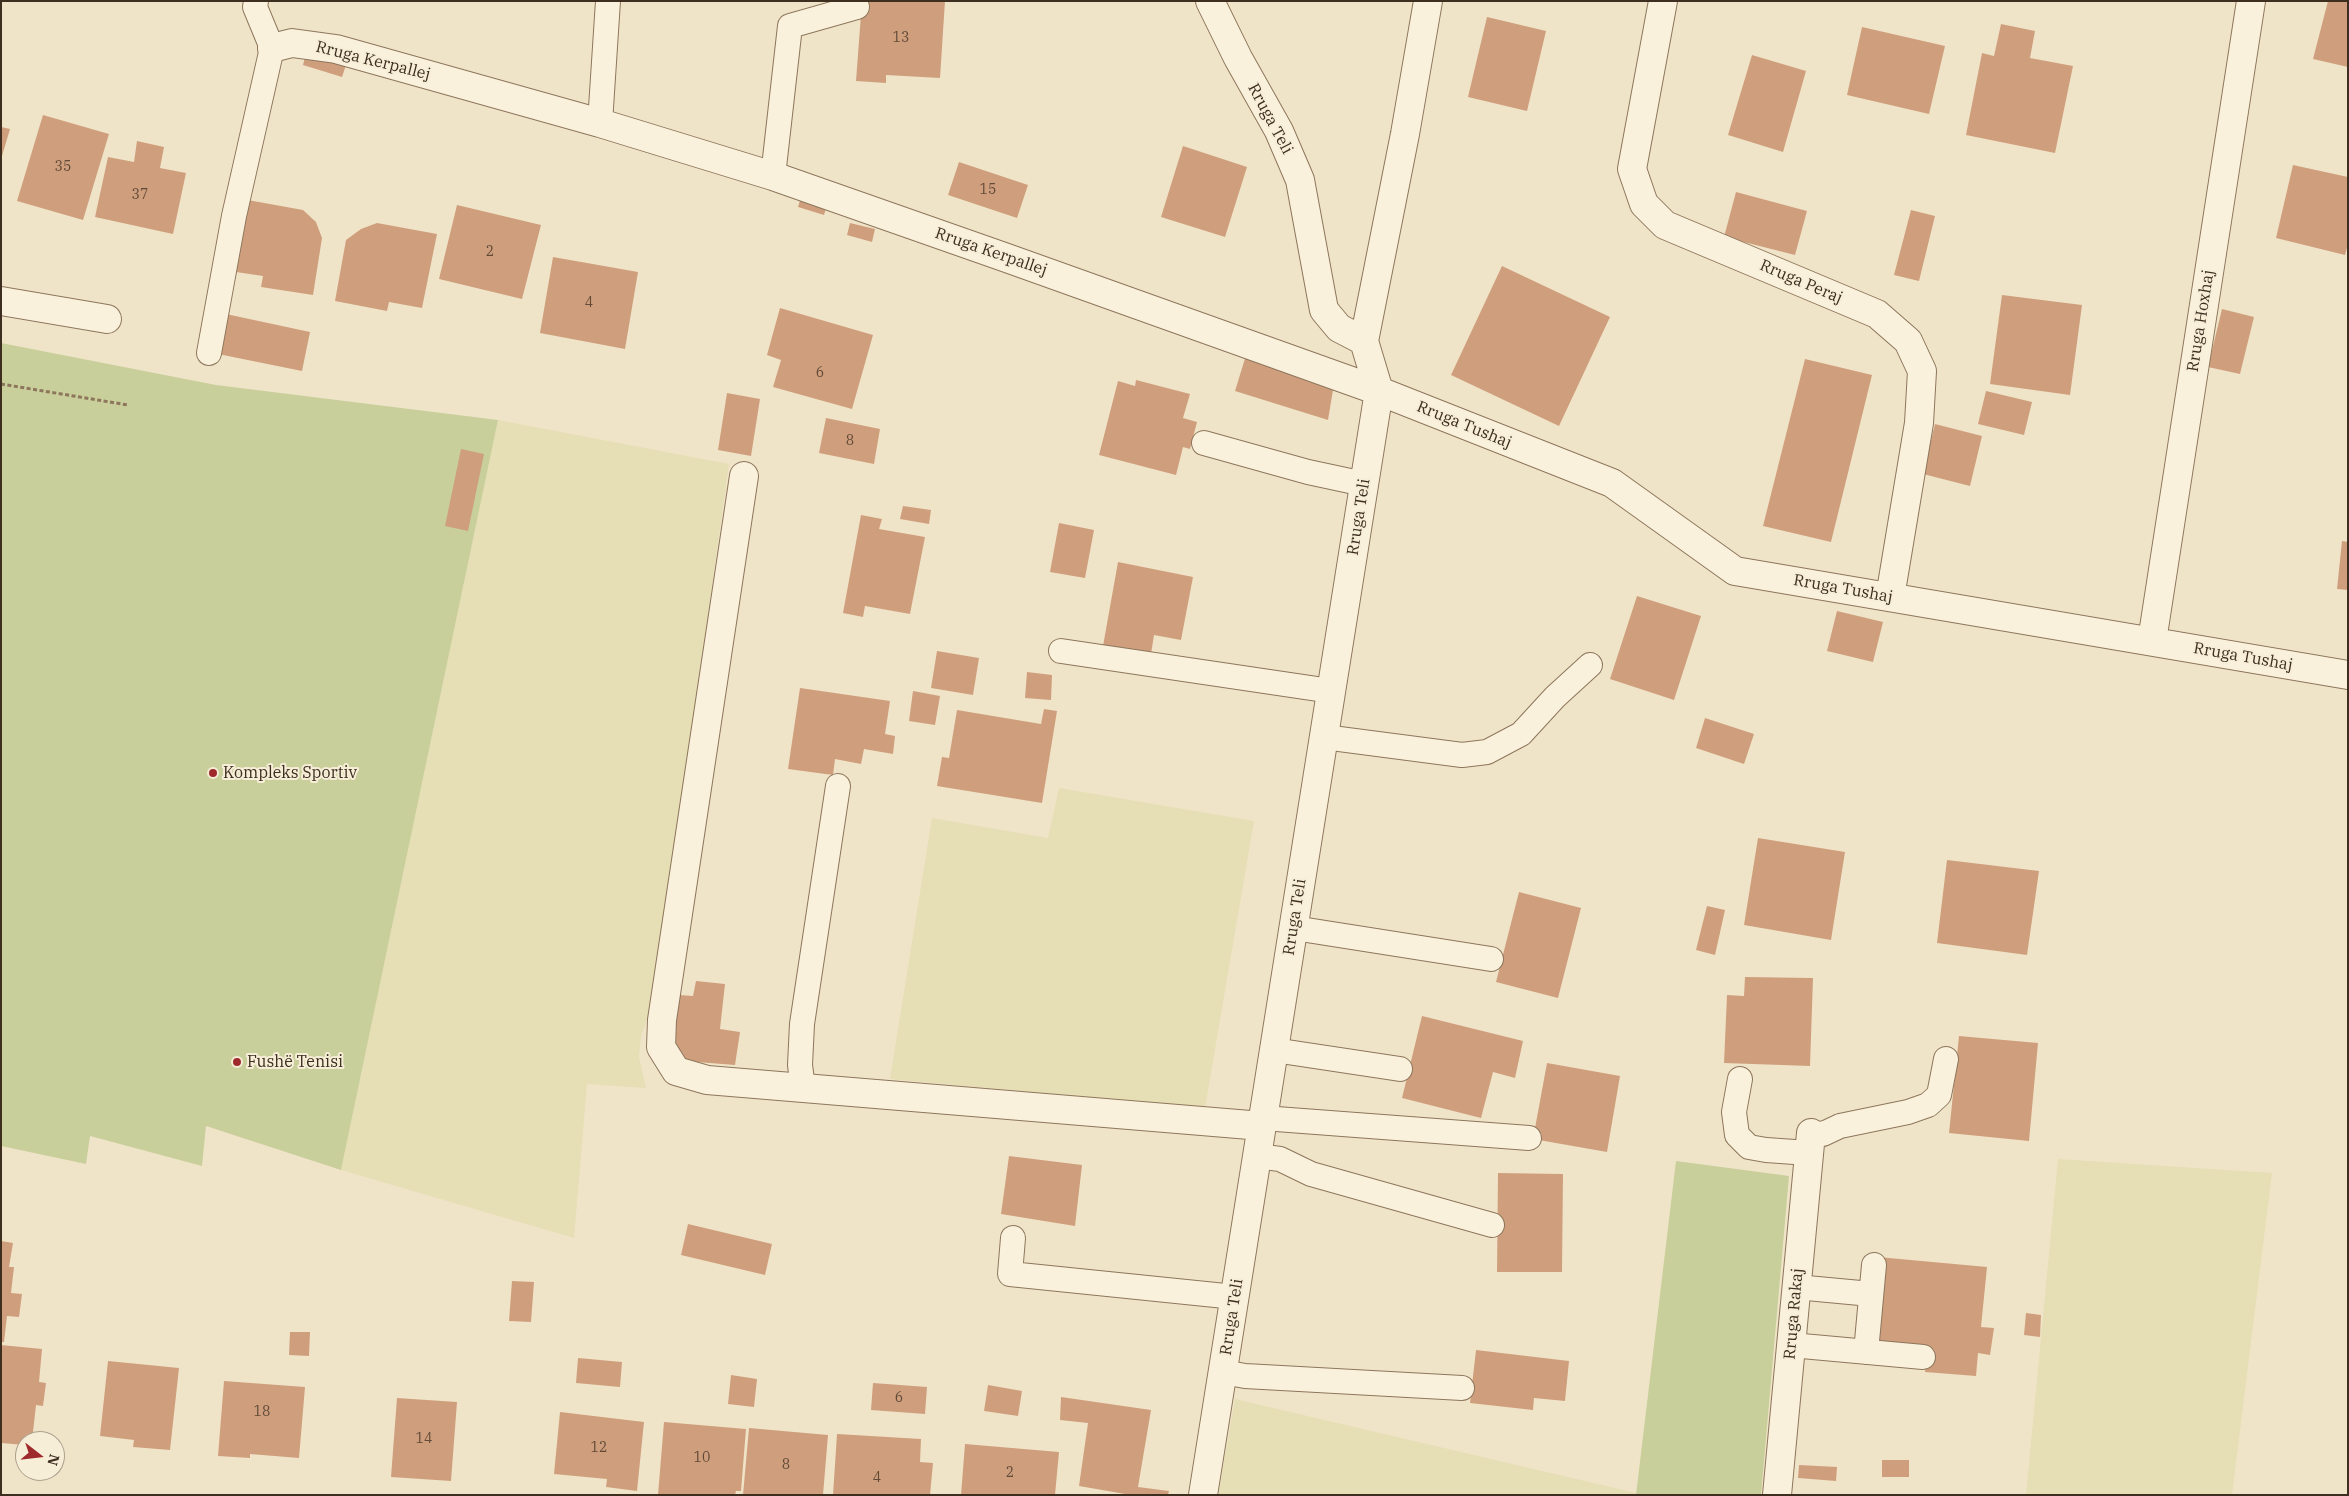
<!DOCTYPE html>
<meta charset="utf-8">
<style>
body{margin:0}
#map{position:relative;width:2349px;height:1496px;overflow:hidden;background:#f0e4c8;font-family:"IBM Plex Serif",serif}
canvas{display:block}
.frame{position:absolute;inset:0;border:2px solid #3d2e20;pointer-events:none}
.north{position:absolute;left:15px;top:1431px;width:50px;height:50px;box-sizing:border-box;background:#f7eed8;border:1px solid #ada18e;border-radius:50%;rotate:106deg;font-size:14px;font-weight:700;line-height:20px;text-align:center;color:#3d2e20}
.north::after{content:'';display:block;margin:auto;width:18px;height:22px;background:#9e2a2b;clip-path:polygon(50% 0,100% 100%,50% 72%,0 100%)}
</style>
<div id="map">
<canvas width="2349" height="1496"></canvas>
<div class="frame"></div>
<div class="north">N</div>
</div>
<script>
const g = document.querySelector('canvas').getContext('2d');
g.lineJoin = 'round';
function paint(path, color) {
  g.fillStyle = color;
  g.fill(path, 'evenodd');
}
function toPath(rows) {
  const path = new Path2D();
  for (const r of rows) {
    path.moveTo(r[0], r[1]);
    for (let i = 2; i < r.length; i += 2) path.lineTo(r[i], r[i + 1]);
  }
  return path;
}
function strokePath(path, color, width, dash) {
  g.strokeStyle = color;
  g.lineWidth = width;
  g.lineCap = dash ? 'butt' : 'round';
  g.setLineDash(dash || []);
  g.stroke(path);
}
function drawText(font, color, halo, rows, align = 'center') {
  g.font = font + ' "IBM Plex Serif",serif';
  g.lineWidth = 4;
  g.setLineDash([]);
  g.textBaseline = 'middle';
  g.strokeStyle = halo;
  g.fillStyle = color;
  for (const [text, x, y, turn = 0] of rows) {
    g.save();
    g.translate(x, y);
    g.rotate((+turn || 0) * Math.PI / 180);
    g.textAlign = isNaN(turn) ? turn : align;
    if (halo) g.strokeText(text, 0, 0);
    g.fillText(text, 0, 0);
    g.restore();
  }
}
paint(toPath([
 [498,420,729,464,654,1001,641,1036,639,1057,646,1088,587,1084,574,1238,341,1170],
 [1059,788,1254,821,1205,1108,890,1079,932,818,1048,838],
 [2058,1159,2272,1173,2232,1495,2026,1495],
 [1235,1399,1636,1493,1636,1495,1218,1495]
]), '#e6deb5');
paint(toPath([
 [1,343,216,385,498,420,341,1170,206,1126,202,1166,90,1136,86,1164,1,1146],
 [1676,1161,1789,1176,1761,1495,1636,1495]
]), '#c9cf9b');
paint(toPath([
 [862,1,945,1,940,78,886,75,886,83,856,81],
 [2328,1,2348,2,2348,67,2313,59],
 [1487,17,1546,31,1527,111,1468,97],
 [2001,24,2035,31,2030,58,2073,66,2055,153,1966,135,1982,53,1994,56],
 [1862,27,1945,46,1929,114,1847,95],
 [306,53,346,65,342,77,303,65],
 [1752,55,1806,71,1783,152,1728,135],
 [43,115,109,134,83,220,17,201],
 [1,127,10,129,2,156,1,156],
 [137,141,164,147,160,168,186,173,173,234,95,217,108,157,134,162],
 [1183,146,1247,167,1225,237,1161,217],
 [959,162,1028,185,1017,218,948,195],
 [2293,165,2348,177,2348,244,2345,255,2276,238],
 [1736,192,1807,211,1795,255,1724,237],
 [801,197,827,205,824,215,798,207],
 [242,199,303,210,316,222,322,238,313,295,261,287,263,276,229,271],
 [457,205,541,225,522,299,439,279],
 [1911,210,1935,216,1919,281,1894,275],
 [377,223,437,234,422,308,389,302,387,311,335,301,346,240,361,229],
 [850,223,875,229,872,242,847,235],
 [553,257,638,272,625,349,540,333],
 [1502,266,1610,317,1559,426,1451,375],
 [2002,295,2082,305,2070,395,1990,384],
 [780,308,873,335,852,409,773,387,781,360,767,355],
 [2222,309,2254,317,2240,374,2208,367],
 [226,314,310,332,302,371,218,354],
 [1247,352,1334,384,1328,420,1235,391],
 [1805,359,1872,375,1831,542,1763,526],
 [1136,380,1190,394,1183,418,1197,422,1190,449,1183,447,1176,475,1099,455,1118,381,1135,386],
 [1986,391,2032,402,2024,435,1978,424],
 [727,393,760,399,751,456,718,450],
 [826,418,880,429,874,464,819,453],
 [1935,424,1982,436,1970,486,1923,474],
 [461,449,484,454,468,531,445,526],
 [903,506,931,510,929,524,900,519],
 [861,515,882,519,879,529,925,537,910,614,865,606,863,617,843,613],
 [1059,523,1094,530,1085,578,1050,572],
 [2342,541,2348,542,2348,590,2337,589],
 [1118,562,1193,577,1181,640,1154,635,1151,654,1103,646],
 [1637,596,1701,616,1674,700,1610,679],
 [1837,611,1883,622,1873,662,1827,651],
 [937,651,979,658,973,695,931,688],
 [1027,672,1052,675,1051,700,1025,698],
 [800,688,890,701,885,734,895,736,893,754,864,749,861,764,835,759,833,775,788,769],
 [913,691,940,696,935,725,909,721],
 [1044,709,1057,711,1042,803,937,786,942,757,949,758,957,710,1041,724],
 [1705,718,1754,734,1744,764,1696,748],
 [1758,838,1845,852,1831,940,1744,925],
 [1947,860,2039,871,2027,955,1937,943],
 [1519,892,1581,908,1558,998,1496,982],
 [1707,906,1725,910,1715,955,1696,950],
 [1745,977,1813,978,1810,1066,1724,1063,1727,995,1744,996],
 [696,981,725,984,720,1029,740,1032,735,1065,684,1061,676,1054,673,1037,679,995,693,996],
 [1422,1016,1523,1041,1515,1078,1493,1072,1481,1118,1402,1098],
 [1959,1036,2038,1043,2029,1141,1949,1133],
 [1547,1063,1620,1076,1607,1152,1533,1139],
 [1009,1156,1082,1165,1075,1226,1001,1214],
 [1498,1173,1563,1174,1562,1272,1497,1272],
 [688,1224,772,1244,765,1275,681,1255],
 [1,1241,13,1243,9,1267,14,1267,11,1293,22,1294,19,1317,7,1316,4,1342,1,1342],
 [1878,1257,1987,1267,1981,1327,1994,1328,1990,1355,1978,1353,1976,1376,1925,1372,1927,1348,1870,1343],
 [512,1281,534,1282,531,1322,509,1321],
 [2026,1313,2041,1315,2040,1337,2024,1335],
 [290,1332,310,1332,309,1356,289,1355],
 [1,1345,42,1349,39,1382,46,1383,43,1406,36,1405,32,1441,25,1441,25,1445,1,1443],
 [1476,1350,1569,1361,1565,1401,1534,1398,1533,1410,1470,1403],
 [578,1358,622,1362,620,1387,576,1383],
 [108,1361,179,1368,170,1450,133,1447,134,1440,100,1436],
 [731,1375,757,1379,754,1407,728,1404],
 [224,1381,305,1387,299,1458,250,1454,250,1458,218,1456],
 [873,1383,927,1387,925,1414,871,1410],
 [988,1385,1022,1391,1018,1416,984,1411],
 [1061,1397,1151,1410,1138,1487,1169,1491,1168,1495,1131,1495,1079,1486,1088,1423,1060,1420],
 [397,1398,457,1402,451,1481,391,1477],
 [560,1412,644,1422,637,1491,606,1487,607,1479,554,1474],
 [664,1422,746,1429,741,1491,736,1491,735,1495,658,1495],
 [749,1428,828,1435,823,1495,743,1495],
 [837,1434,921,1439,920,1462,933,1463,930,1495,833,1495],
 [965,1444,1059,1452,1055,1495,961,1495],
 [1882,1460,1909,1460,1909,1477,1882,1477],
 [1799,1465,1837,1467,1836,1481,1798,1478]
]), '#cf9f7d');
const service = toPath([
 [600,123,608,1],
 [773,176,790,26,857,7],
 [209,353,234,216,272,48,255,7,256,1],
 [1204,443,1308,472,1364,484],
 [1061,651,1331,691],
 [1324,737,1462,755,1487,752,1521,734,1555,697,1590,665],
 [1294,928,1491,959],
 [1274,1050,1400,1069],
 [1740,1079,1734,1112,1737,1135,1749,1147,1766,1150,1809,1153],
 [803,1088,800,1065,802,1024,838,786],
 [1263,1118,1529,1138],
 [1811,1133,1823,1134,1840,1126,1908,1112,1928,1105,1939,1095,1946,1059],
 [1257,1156,1280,1159,1311,1174,1492,1225],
 [1013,1238,1010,1274,1235,1297],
 [1796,1287,1871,1294],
 [1791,1345,1923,1357],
 [1866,1352,1874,1265],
 [1223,1372,1245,1376,1462,1388]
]);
const minor = toPath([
 [1663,1,1632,169,1644,204,1665,225,1877,314,1908,341,1922,371,1919,423,1890,597],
 [272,48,292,43,336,49,600,123,773,176,1004,257,1379,391,1612,483,1735,571,2348,675],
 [1,301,107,319],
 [1364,341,1405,134,1428,1],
 [744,476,662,1020,661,1047,676,1071,707,1080,1262,1126],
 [2152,641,2251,1],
 [1203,1495,1379,391,1364,341,1339,328,1324,310,1300,180,1279,131,1238,58,1210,1],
 [1777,1495,1811,1133]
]);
strokePath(service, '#8d765c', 26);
strokePath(minor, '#8d765c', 30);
strokePath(toPath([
 [1,384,128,405]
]), '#8d765c', 3, [4, 2.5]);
strokePath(service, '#faf1dc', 24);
strokePath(minor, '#faf1dc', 28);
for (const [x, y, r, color] of [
 [213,773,5,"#9e2a2b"],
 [237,1062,5,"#9e2a2b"]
]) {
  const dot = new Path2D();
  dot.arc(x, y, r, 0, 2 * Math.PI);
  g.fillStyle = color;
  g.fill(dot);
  strokePath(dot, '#f7eed8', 2);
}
drawText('14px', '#624a37', null, [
 ["13",901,38],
 ["35",63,167],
 ["15",988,190],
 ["37",140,195],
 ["2",490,252],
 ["4",589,303],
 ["6",820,373],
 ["8",850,441],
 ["6",899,1398],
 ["18",262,1412],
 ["14",424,1439],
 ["12",599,1448],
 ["10",702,1458],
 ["8",786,1465],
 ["2",1010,1473],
 ["4",877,1478]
]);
drawText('16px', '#3d2e20', '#f7eed8', [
 ["Rruga Kerpallej",373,61,14],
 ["Rruga Teli",1270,119,62],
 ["Rruga Kerpallej",991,252,19],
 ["Rruga Peraj",1801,282,23],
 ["Rruga Hoxhaj",2201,321,-81],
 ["Rruga Tushaj",1464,425,22],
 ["Rruga Teli",1359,517,-81],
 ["Rruga Tushaj",1843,589,10],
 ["Rruga Tushaj",2243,657,10],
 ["Rruga Teli",1295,917,-81],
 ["Rruga Rakaj",1794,1314,-85],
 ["Rruga Teli",1232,1317,-81]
]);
drawText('16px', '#3d2e20', '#f7eed8', [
 ["Kompleks Sportiv",223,773],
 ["Fushë Tenisi",247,1062]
], 'left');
</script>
